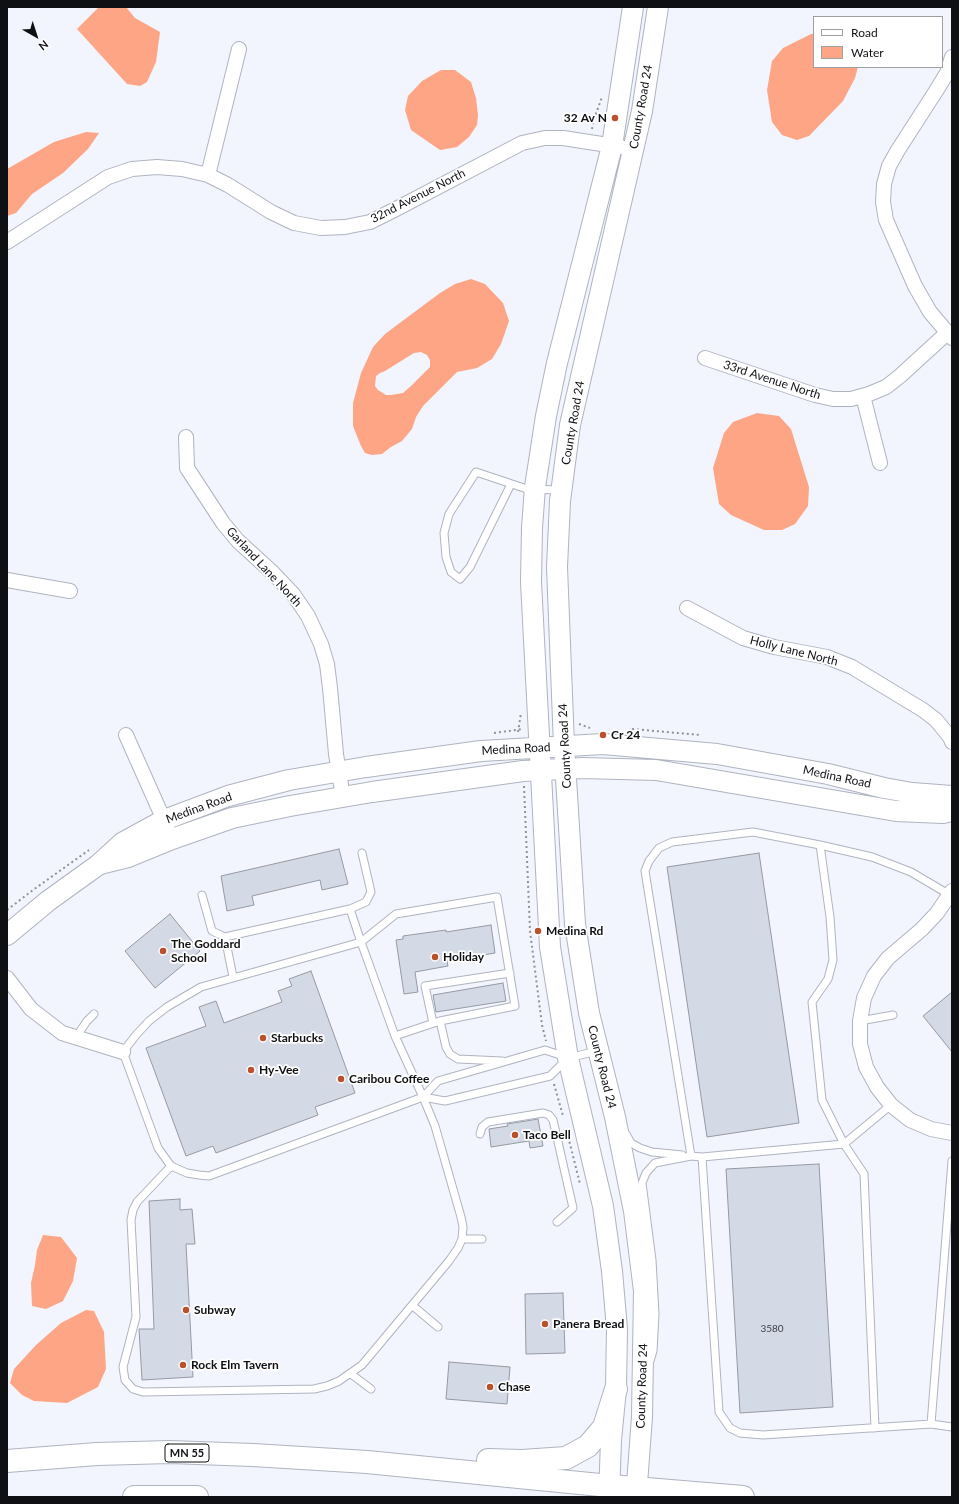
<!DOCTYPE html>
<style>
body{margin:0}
#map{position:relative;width:959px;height:1504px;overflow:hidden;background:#f2f5fd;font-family:Lato,sans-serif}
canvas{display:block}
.frame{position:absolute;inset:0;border:8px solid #0e1014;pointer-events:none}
.legend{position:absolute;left:813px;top:16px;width:130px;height:52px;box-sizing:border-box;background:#fff;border:1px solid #9f9fa1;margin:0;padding:5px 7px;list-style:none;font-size:12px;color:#0e1014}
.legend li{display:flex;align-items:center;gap:8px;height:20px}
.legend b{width:20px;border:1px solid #9f9fa1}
.north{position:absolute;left:16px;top:16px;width:40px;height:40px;-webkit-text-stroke:3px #fff;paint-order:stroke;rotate:141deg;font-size:11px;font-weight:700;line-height:16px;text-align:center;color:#0e1014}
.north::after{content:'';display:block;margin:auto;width:14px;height:18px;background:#0e1014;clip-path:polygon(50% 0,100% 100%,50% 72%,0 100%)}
</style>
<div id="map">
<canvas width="959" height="1504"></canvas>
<div class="frame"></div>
<ul class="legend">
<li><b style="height:5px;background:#fff"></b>Road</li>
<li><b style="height:11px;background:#fea586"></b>Water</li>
</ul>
<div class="north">N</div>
</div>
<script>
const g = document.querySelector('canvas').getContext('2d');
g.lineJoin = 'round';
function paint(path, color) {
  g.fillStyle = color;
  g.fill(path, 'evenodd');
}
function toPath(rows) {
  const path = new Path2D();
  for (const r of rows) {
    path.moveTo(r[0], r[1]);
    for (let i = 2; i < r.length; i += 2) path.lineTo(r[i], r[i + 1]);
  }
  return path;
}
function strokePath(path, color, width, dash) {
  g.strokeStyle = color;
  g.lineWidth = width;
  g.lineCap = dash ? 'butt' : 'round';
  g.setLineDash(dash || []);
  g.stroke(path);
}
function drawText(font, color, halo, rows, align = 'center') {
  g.font = font + ' Lato,sans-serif';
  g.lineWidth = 3.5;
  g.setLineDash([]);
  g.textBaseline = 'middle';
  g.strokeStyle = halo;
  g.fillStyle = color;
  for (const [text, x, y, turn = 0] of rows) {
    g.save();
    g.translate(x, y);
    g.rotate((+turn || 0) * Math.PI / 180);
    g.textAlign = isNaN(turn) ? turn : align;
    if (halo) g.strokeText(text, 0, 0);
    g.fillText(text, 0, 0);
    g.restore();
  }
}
paint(toPath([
 [99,7,126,7,135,18,160,32,156,62,147,82,140,86,127,84,77,29],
 [811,34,814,34,814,67,858,67,855,78,843,101,809,136,797,140,782,135,772,122,767,90,772,61,783,48],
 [441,70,455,70,471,82,476,98,478,115,477,125,469,137,457,147,440,150,411,130,405,110,408,96,422,81],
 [86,132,99,133,88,149,63,173,32,194,16,213,7,216,7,169,54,142],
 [471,279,485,284,503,303,509,321,501,344,492,359,477,368,457,372,423,406,416,417,412,429,402,441,391,447,382,454,372,455,365,453,361,446,353,426,353,403,361,373,373,347,385,334,440,293,455,284],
 [421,352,427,355,430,360,430,367,411,386,403,393,391,395,386,395,378,390,375,386,376,376,380,373,385,371,414,353],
 [757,413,779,416,791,429,809,487,808,506,795,524,782,530,764,530,731,515,719,504,713,468,724,433,733,422],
 [43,1235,61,1237,77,1258,73,1281,63,1301,46,1309,32,1306,31,1283,35,1265,37,1250],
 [86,1310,94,1311,104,1332,106,1369,98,1387,67,1403,34,1401,22,1395,10,1383,14,1369,36,1345,61,1323]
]), '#fea586');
const building = toPath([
 [339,849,348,884,322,890,320,880,252,896,254,905,227,911,221,876,339,849],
 [759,853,799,1123,707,1137,667,867,759,853],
 [170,914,200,951,155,988,125,951,170,914],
 [491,925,495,953,447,961,448,966,415,972,418,992,404,994,396,940,403,939,403,936,446,930,446,932,491,925],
 [311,971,355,1093,315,1107,318,1115,216,1153,213,1146,186,1156,146,1048,206,1026,199,1007,216,1001,224,1023,282,1002,278,991,292,986,289,979,311,971],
 [503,983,506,1001,436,1012,433,995,503,983],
 [952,992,952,1052,923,1016,952,992],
 [538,1119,543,1146,530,1148,529,1141,491,1147,489,1129,508,1126,507,1124,538,1119],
 [819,1164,833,1407,740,1413,726,1169,819,1164],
 [180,1199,180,1210,192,1209,195,1244,186,1244,193,1377,142,1380,139,1329,154,1329,149,1201,180,1199],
 [563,1293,565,1353,526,1354,525,1294,563,1293],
 [449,1362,510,1367,507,1404,446,1399,449,1362]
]);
paint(building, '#d4d9e6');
strokePath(building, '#9499a4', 1);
const lane = toPath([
 [511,484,470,567,460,579,451,572,446,557,444,533,449,514,476,472,527,489,560,490],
 [362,853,371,892,366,902,350,909,361,942,396,914,497,897,515,1006,440,1021,395,1036],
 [202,895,212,931,225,937],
 [233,977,225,937,350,909],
 [440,1021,446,1047,450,1054,458,1059,502,1061],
 [860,1021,893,1015],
 [433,1023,425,986,510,973],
 [76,1037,87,1021,94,1014],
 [423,1097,445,1101,550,1076,568,1058,597,1051],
 [891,1105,844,1144,822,1100,812,1002,828,979,833,960,830,917,820,845,872,857,911,872,950,895],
 [480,1134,482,1127,488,1122,543,1113,549,1115,553,1120,573,1208,557,1222],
 [626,1134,631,1143,640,1148,652,1152,682,1155],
 [702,1157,691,1156,645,871,649,861,659,848,672,842,753,832,820,845],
 [952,1161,931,1424,952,1427],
 [171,1166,137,1202,133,1210,131,1220,136,1317,123,1367,125,1380,133,1389,143,1392,314,1389,327,1386,339,1381,362,1365,449,1261,458,1248,462,1239,463,1227,461,1217,435,1126,423,1097,395,1036,361,942,201,987,167,1007,149,1021,136,1035,123,1052,158,1148,171,1166,187,1173,199,1175,209,1176,423,1097,438,1081,545,1050,566,1057],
 [462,1239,482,1239],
 [413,1306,438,1327],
 [650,1361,653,1351,655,1314,652,1260,642,1183,646,1173,655,1163,691,1156],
 [351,1374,371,1389],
 [875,1428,864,1174,844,1144,702,1157,719,1412,730,1428,740,1433,763,1435,931,1424]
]);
const street = toPath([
 [952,57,947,73,936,91,898,150,889,166,884,184,883,202,886,220,915,286,930,312,952,338],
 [208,175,239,49],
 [7,242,108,177,132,169,157,167,182,169,208,175,228,185,271,212,294,223,321,228,345,227,370,222,396,209,522,143,545,138,563,138,621,147],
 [705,358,815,395,833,399,851,399,869,394,886,387,900,376,947,333],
 [863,396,880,463],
 [186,437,187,468,223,523,238,541,273,573,293,594,308,616,321,644,327,664,330,688,336,754,343,797],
 [7,580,70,591],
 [687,608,743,638,774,647,827,657,852,667,923,710,936,720,950,737,952,742],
 [126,735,167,827],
 [952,891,937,913,922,929,888,958,874,976,864,998,860,1021,860,1044,866,1067,877,1087,891,1105,910,1120,931,1129,952,1133],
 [7,978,31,1009,62,1033,123,1052]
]);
const secondary = toPath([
 [100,864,128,857,172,839,232,818,290,806,372,792,523,771,583,768,656,770,896,811,943,813,952,811],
 [7,935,48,901,98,865,122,843,164,820,228,796,289,780,366,767,481,751,603,744,717,754,828,774,884,788,912,793,952,796],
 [609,1497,611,1440,616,1389,617,1329,612,1271,603,1206,568,1058,550,947,531,582,532,528,535,487,546,416,557,363,612,146,633,7],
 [636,1497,642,1417,644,1291,634,1211,615,1117,589,1013,575,924,564,746,557,567,560,501,570,425,642,111,658,7]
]);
const primary = toPath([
 [488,1460,522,1461,566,1458,588,1446,604,1427,616,1389],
 [7,1461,97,1454,170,1452,253,1455,367,1462,610,1486,743,1497],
 [134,1497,197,1497]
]);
strokePath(lane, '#aeb4c0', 9);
strokePath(street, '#aeb4c0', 16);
strokePath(secondary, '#aeb4c0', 22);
strokePath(primary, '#aeb4c0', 24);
strokePath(toPath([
 [592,129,593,122,602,97],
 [579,724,590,728],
 [632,729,701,735],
 [518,732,521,713],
 [494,733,523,729],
 [524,786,530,931,542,1025,546,1041],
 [7,910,33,890,89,850],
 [554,1084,563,1116],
 [567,1132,580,1184]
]), '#909299', 2, [2, 3]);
strokePath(lane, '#fff', 7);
strokePath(street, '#fff', 14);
strokePath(secondary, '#fff', 20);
strokePath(primary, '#fff', 22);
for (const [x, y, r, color] of [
 [615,118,4,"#b9522b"],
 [603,735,4,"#b9522b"],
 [538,931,4,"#b9522b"],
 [163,951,4,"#b9522b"],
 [435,957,4,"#b9522b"],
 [263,1038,4,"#b9522b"],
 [251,1070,4,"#b9522b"],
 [341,1079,4,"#b9522b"],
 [515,1135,4,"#b9522b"],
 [186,1310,4,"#b9522b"],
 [545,1324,4,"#b9522b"],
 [183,1365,4,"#b9522b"],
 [490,1387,4,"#b9522b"]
]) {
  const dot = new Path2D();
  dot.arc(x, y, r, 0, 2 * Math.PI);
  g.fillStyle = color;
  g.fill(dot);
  strokePath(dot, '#fff', 1.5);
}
drawText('10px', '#404248', null, [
 ["3580",772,1329]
]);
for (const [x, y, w] of [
 [187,1453,44]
]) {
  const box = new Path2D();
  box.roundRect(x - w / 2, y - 9, w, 18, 3);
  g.fillStyle = '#fff';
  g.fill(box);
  strokePath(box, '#0e1014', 1);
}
drawText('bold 11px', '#0e1014', null, [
 ["MN 55",187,1453]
]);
drawText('12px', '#0e1014', '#fff', [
 ["County Road 24",641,107,-80],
 ["32nd Avenue North",418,196,-27],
 ["33rd Avenue North",772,380,18],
 ["County Road 24",573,423,-80],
 ["Garland Lane North",264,567,47],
 ["Holly Lane North",794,651,14],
 ["County Road 24",565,746,-93],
 ["Medina Road",516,749,-3],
 ["Medina Road",837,777,12],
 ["Medina Road",199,808,-20],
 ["County Road 24",602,1067,76],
 ["County Road 24",642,1386,-88]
]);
drawText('bold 12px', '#0e1014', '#fff', [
 ["32 Av N",607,118,"right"],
 ["Cr 24",611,735],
 ["Medina Rd",546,931],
 ["The Goddard",171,944],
 ["School",171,958],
 ["Holiday",443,957],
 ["Starbucks",271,1038],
 ["Hy-Vee",259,1070],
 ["Caribou Coffee",349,1079],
 ["Taco Bell",523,1135],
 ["Subway",194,1310],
 ["Panera Bread",553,1324],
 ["Rock Elm Tavern",191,1365],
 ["Chase",498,1387]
], 'left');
</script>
